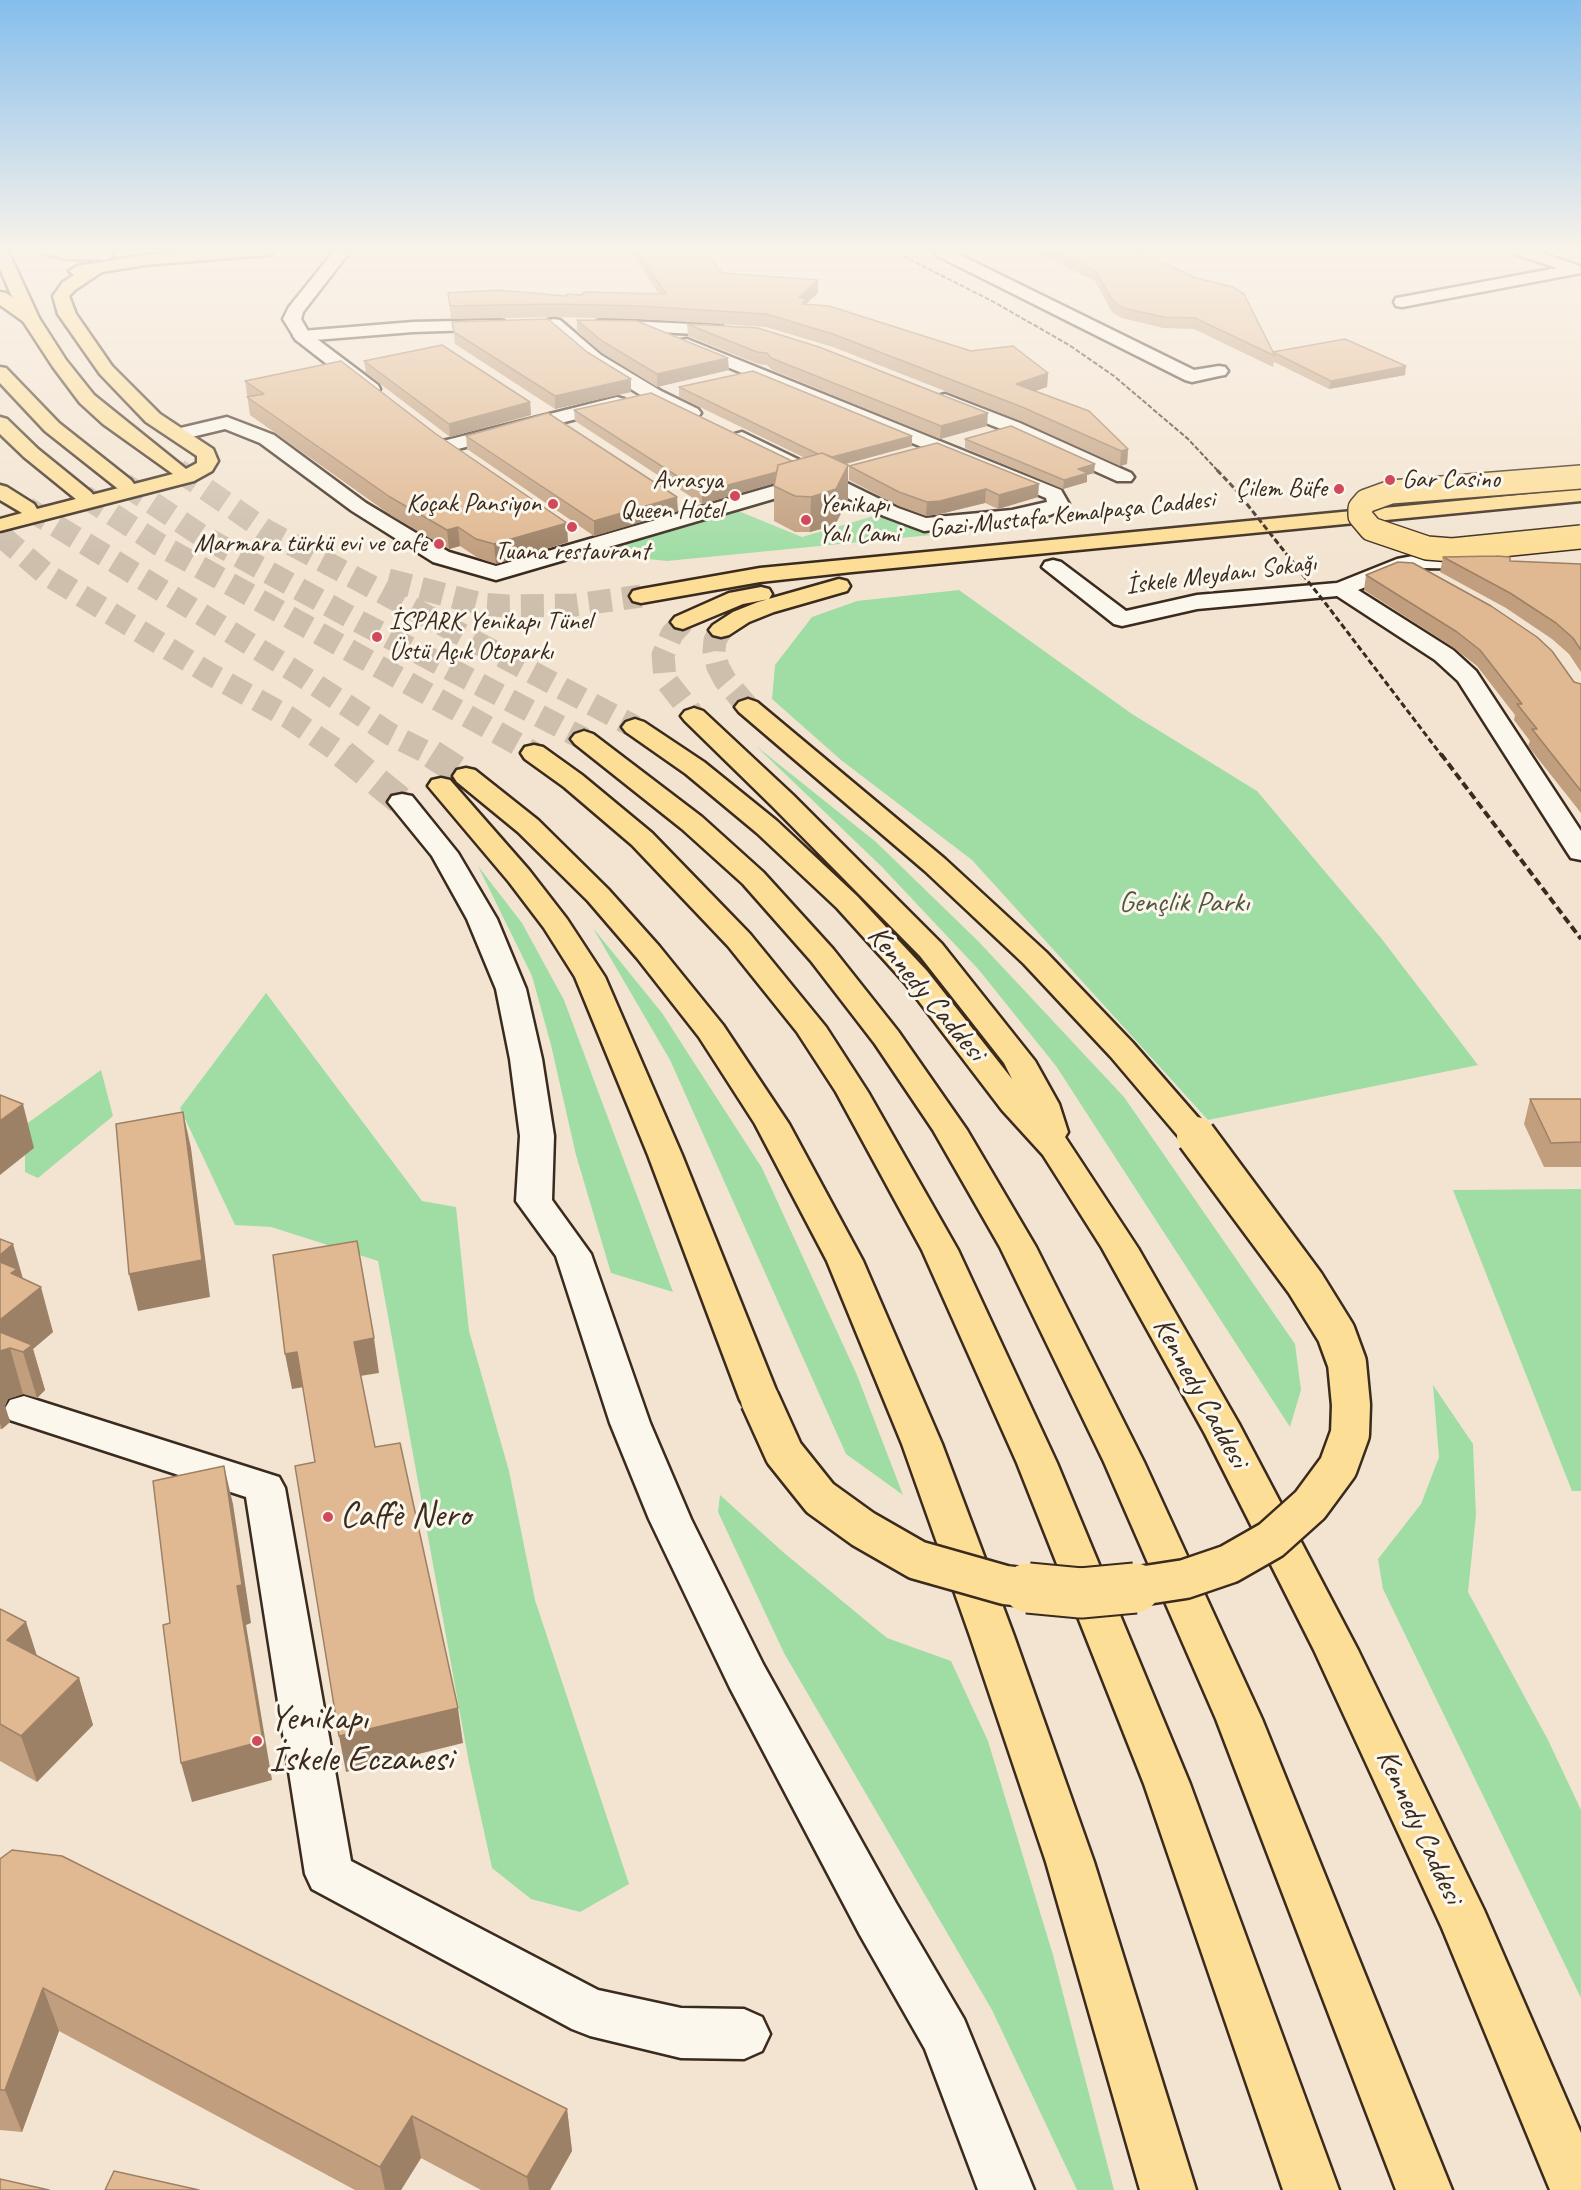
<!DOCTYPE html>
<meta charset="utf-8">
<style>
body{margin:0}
canvas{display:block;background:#f3e4d1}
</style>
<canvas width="1581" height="2190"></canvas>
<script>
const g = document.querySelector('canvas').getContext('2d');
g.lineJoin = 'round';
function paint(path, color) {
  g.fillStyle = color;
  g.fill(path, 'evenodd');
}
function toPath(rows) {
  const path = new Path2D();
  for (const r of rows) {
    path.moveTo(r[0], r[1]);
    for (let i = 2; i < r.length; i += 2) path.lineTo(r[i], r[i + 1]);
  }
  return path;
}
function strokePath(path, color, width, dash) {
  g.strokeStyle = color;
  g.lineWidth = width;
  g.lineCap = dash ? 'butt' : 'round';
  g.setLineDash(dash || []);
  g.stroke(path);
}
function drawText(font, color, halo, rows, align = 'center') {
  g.font = font + ' Caveat,sans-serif';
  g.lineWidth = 6;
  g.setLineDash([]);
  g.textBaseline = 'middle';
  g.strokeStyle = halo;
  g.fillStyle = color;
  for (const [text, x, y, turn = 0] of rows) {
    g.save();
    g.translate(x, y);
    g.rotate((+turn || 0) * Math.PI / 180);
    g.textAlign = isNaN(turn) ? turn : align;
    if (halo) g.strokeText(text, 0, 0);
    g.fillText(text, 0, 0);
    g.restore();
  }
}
paint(toPath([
 [736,510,802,537,884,513,931,535,667,561,602,554,624,545],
 [959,590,1132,714,1257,791,1381,938,1478,1065,1208,1120,972,860,841,760,772,699,775,665,812,617,857,601],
 [756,746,876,842,979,942,1124,1097,1295,1344,1301,1390,1290,1427,1056,1066,979,970,882,867],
 [478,866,522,923,564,1000,673,1292,611,1273,576,1155,551,1045,532,976],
 [593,928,662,1013,762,1168,857,1375,903,1495,846,1454,670,1060],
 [266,993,422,1201,456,1207,469,1331,509,1471,535,1600,629,1884,580,1912,531,1899,492,1868,469,1763,378,1261,271,1227,235,1225,180,1108],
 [101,1070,113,1116,38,1178,25,1172,25,1125],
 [1581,1189,1581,1491,1572,1491,1453,1190],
 [1433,1385,1473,1444,1476,1515,1468,1592,1548,1740,1581,1810,1581,1998,1383,1589,1378,1559,1421,1504,1439,1457],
 [720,1495,783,1552,887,1638,951,1661,988,1741,1053,1955,1114,2190,1077,2190,992,2010,784,1653,718,1512]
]), '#a0dda5');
strokePath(toPath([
 [0,535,46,574,210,674,288,717,345,756]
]), '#cebfad', 23, [23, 11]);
strokePath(toPath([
 [343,754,402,802]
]), '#cebfad', 29, [29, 15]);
strokePath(toPath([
 [176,469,180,472]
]), '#cebfad', 18, [18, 9]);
strokePath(toPath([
 [178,470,265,530,635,727],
 [27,508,299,674,390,734,434,756],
 [388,580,481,604,508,606,575,605,641,596],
 [683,622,672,634,663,655,665,679,694,716],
 [721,630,715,640,714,651,718,667,725,680,748,707]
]), '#cebfad', 23, [23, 11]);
strokePath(toPath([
 [432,754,466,776]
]), '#cebfad', 29, [29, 15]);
strokePath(toPath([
 [124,484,202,536,352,618,584,739],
 [84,496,160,545,534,753]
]), '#cebfad', 23, [23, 11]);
const street = toPath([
 [936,250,950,250,1194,370,1219,366,1225,367,1228,371,1225,375,1219,376,1192,382,1185,380,936,255,934,252,936,250],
 [1510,250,1533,250,1580,266,1581,273,1402,307,1396,306,1394,302,1396,298,1402,297,1557,268,1512,253,1510,250],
 [554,319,560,320,601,355,661,391,698,409,701,413,698,417,684,417,647,399,589,363,548,328,545,324,548,320,554,319],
 [498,320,504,321,507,325,504,329,413,332,302,341,296,340,293,336,296,332,302,331,413,322,498,320],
 [603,320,716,325,722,326,725,330,722,334,716,335,597,329,594,325,597,321,603,320],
 [687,339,1061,490,1069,504,1066,508,1050,515,1012,522,924,531,884,516,821,485,496,580,433,562,352,511,260,443,225,429,179,440,172,438,169,434,172,430,227,417,274,435,366,503,416,533,449,552,496,566,805,477,735,442,732,438,735,434,742,432,898,508,926,518,1012,510,1047,502,1046,498,681,348,678,344,681,340,687,339],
 [945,394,1020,423,1131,473,1134,477,1131,481,1117,481,1006,431,938,404,936,400,938,396,945,394],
 [617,397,624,399,626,403,624,407,446,452,439,450,436,446,439,442,617,397],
 [1423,554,1488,555,1496,557,1499,562,1496,567,1488,569,1423,568,1410,570,1358,590,1453,650,1476,671,1581,831,1581,860,1571,858,1567,852,1458,681,1435,660,1337,596,1197,609,1122,626,1114,624,1042,567,1045,562,1053,560,1061,562,1126,611,1197,595,1337,583,1397,559,1423,554],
 [402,794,412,796,458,853,497,919,526,989,542,1059,554,1136,552,1200,591,1254,650,1423,691,1519,763,1664,896,1903,964,2019,1034,2190,978,2190,925,2049,860,1935,730,1688,649,1519,610,1423,556,1256,516,1201,520,1136,510,1059,496,989,467,919,432,856,388,802,392,796,402,794],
 [24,1396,279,1477,285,1488,351,1861,598,1990,681,2008,744,2009,762,2017,770,2034,762,2051,744,2059,681,2058,590,2036,572,2029,312,1889,305,1874,246,1497,10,1420,4,1410,10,1400,24,1396]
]);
const secondary = toPath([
 [335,250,351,250,303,312,301,319,309,333,378,385,380,389,378,393,364,393,296,340,283,319,289,307,335,250]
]);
const primary = toPath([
 [0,250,8,251,39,318,66,360,94,395,186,469,197,463,197,456,146,422,100,374,58,314,53,296,63,282,74,275,69,271,77,266,145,255,213,250,275,250,273,253,267,255,145,265,102,272,75,290,69,296,76,314,112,366,160,414,213,449,218,461,212,471,194,481,0,531,0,519,22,513,0,500,0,485,7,487,34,504,37,509,173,474,103,424,80,403,53,367,21,318,0,269,0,250],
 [40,250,106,250,114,255,106,260,67,259,42,253,40,250],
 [1581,489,1581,501,852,572,760,582,641,603,633,601,630,596,633,591,641,589,760,568,1581,489],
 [839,579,847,581,850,586,847,591,774,612,749,622,729,635,721,637,713,635,709,630,713,625,733,612,758,602,839,579],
 [761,587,769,589,772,594,769,599,743,604,683,629,675,627,671,622,675,617,729,593,761,587],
 [748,699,757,702,945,859,1046,952,1133,1043,1208,1129,1213,1136,1208,1143,1196,1146,1184,1143,1111,1057,1024,964,925,871,739,712,735,707,739,702,748,699],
 [694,708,703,711,793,795,942,944,1035,1061,1059,1104,1068,1132,1065,1137,1138,1248,1239,1424,1358,1650,1484,1910,1581,2133,1581,2190,1550,2190,1442,1928,1314,1650,1205,1434,1102,1248,1043,1155,1002,1110,905,983,837,908,757,833,686,774,626,732,622,727,626,722,635,719,644,722,704,762,777,821,857,896,927,971,1012,1079,1004,1063,920,956,773,807,685,721,681,716,685,711,694,708],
 [466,768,475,770,538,820,608,889,659,946,723,1025,789,1124,863,1261,942,1444,1014,1636,1094,1862,1196,2190,1140,2190,1046,1862,970,1636,902,1444,827,1261,755,1124,699,1037,637,958,588,901,518,832,457,782,453,776,457,770,466,768],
 [441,778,450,780,529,870,567,919,605,977,682,1155,780,1400,774,1410,760,1414,746,1410,740,1400,648,1155,575,977,544,928,509,882,428,786,432,780,441,778]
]);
const highway = toPath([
 [0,292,6,293,36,314,39,318,36,322,24,322,0,305,0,292],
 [0,367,6,368,59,423,131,480,134,484,131,488,124,490,117,488,45,431,0,383,0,367],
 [0,417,7,419,38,449,91,492,94,496,91,500,84,502,77,500,24,457,0,434,0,417],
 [584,731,593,734,702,817,763,872,833,949,898,1031,967,1130,1036,1247,1144,1462,1262,1719,1452,2190,1396,2190,1216,1719,1104,1462,1000,1247,933,1130,875,1044,811,961,743,884,682,829,575,744,571,739,575,734,584,731],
 [534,745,543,747,582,775,652,833,750,934,826,1027,868,1092,958,1250,1057,1463,1190,1784,1339,2190,1283,2190,1144,1784,1017,1463,922,1250,836,1092,797,1032,728,946,632,845,564,787,525,759,521,753,525,747,534,745]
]);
strokePath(street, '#3b2a1e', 5);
strokePath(secondary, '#3b2a1e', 5);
strokePath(primary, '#3b2a1e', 5);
strokePath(highway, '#3b2a1e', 5);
paint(street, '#fbf7ec');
paint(secondary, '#fbf7ec');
paint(primary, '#fdde96');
paint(highway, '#fdde96');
strokePath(toPath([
 [891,250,992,301,1069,345,1114,376,1188,439,1219,472]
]), '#3b2a1e', 2, [5, 2]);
strokePath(toPath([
 [1217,470,1235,489,1326,604,1442,756]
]), '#3b2a1e', 3, [6, 3]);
strokePath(toPath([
 [1441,754,1581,939]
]), '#3b2a1e', 4, [8, 4]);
const primaryBridgeFar2 = toPath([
 [1581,477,1391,492,1366,501,1360,508,1360,516,1371,529,1427,548,1452,550,1581,537]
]);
const primaryBridgeFar1 = toPath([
 [760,1400,784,1453,820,1498,863,1529,917,1560,1005,1585,1040,1589],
 [1120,1589,1185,1579,1229,1564,1271,1540,1310,1505,1338,1467,1350,1434,1351,1405,1347,1363,1336,1333,1305,1283,1196,1136]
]);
const primaryBridge = toPath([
 [1028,1588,1081,1593,1135,1588]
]);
strokePath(primaryBridgeFar2, '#3b2a1e', 26, []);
strokePath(primaryBridgeFar1, '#3b2a1e', 43, []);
strokePath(primaryBridge, '#3b2a1e', 53, []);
strokePath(primaryBridgeFar2, '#fdde96', 23);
strokePath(primaryBridgeFar1, '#fdde96', 38);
strokePath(primaryBridge, '#fdde96', 49);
paint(toPath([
 [630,250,705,250,722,273,818,280,818,293,806,304,1048,373,1047,387,1035,391,1128,449,1127,464,1120,466,1021,421,833,347,766,327,641,319,554,317,451,319,448,293,567,296,582,295,658,293],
 [1031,250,1136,250,1273,352,1405,375,1329,389,1274,362,1273,367,1194,329,1163,328,1122,318,1112,312,1095,281],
 [577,320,729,370,657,387,602,353,577,332],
 [452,322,631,392,555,409,455,344],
 [687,324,987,426,940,439,772,370,767,365,758,364,688,336],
 [364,361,530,402,531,415,450,437,366,373],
 [245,381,568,542,496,564,478,558,460,546,449,549,392,516,250,415],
 [679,387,912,446,845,464,848,465,848,500,835,525,810,532,795,532,774,521,774,483,702,504,575,421,574,410,792,461,805,458,679,397],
 [466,436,678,511,594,536,467,449],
 [965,439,1094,473,1087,475,1087,482,1063,489,965,448],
 [849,466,1038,497,998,509,985,503,940,514,926,516,899,506,849,480],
 [1443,557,1510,561,1581,564,1581,672,1569,654,1552,639,1506,608,1440,572],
 [1366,575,1574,682,1581,684,1581,813,1528,746,1530,741,1514,720,1515,715,1477,666,1454,648,1364,590],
 [1530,1099,1581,1099,1581,1167,1544,1167,1524,1124],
 [0,1239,53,1332,33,1349,45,1390,37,1398,23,1394,8,1399,5,1406,10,1422,2,1429,0,1429],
 [0,1609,26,1622,37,1656,79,1678,93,1725,37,1782,0,1761],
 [0,1859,567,2109,572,2151,550,2190,481,2190,421,2158,401,2190,355,2190,59,2031,22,2132,0,2130]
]), '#c19e7d');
paint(toPath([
 [818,280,818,293,806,304,801,317,799,297],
 [728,358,729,370,657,387,657,374],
 [1406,366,1405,375,1329,389,1331,381],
 [1048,373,1047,387,1015,398,1016,384],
 [631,379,631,392,555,409,555,396],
 [530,402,531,415,450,437,449,424],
 [988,413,987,426,940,439,941,426],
 [912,436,912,446,827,469,827,459],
 [1128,449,1127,464,1120,466,1121,451],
 [1095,464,1094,473,1087,475,1087,482,1063,489,1064,480,1078,469],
 [800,465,800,476,702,504,702,492],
 [848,465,848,500,835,525,810,532,811,497],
 [1039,484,1038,497,998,509,999,495],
 [986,489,985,503,940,514,926,516,927,502],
 [677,497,678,511,594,536,594,521],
 [567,523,568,542,496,564,494,544],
 [458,527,460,546,449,549,447,530],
 [23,1104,34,1148,0,1175,0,1121],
 [183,1112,191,1148,210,1297,138,1311,129,1274],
 [13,1244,26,1289,41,1287,53,1332,33,1349,45,1390,37,1398,23,1352,10,1348,23,1394,8,1399,5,1406,10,1422,2,1429,0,1423,0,1255],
 [374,1338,379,1373,360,1376,354,1342],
 [297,1352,304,1387,292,1389,285,1354],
 [224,1466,233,1504,251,1623,246,1625,272,1780,192,1802,181,1763],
 [26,1622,41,1669,7,1640],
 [79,1678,93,1725,37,1782,21,1736],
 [458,1708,463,1743,346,1772,339,1736],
 [43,1988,59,2031,22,2132,5,2090],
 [567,2109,572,2151,550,2190,529,2190,527,2177],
 [412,2116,421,2158,401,2190,385,2190,380,2167]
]), '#9d8166');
const building = toPath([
 [637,250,705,250,722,273,818,280,799,297,806,299,802,304,829,306,971,351,1013,346,1048,373,1016,384,1089,411,1128,449,1121,451,1022,407,833,334,766,314,641,306,553,304,450,306,448,293,497,290,567,296,567,294,582,295,584,292,666,294,637,250],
 [1052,250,1136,250,1196,278,1233,287,1244,294,1275,356,1195,318,1164,317,1123,308,1113,301,1096,271,1052,250],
 [548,319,587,352,631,379,555,396,454,332,452,322,548,319],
 [577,320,637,321,728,358,657,374,602,341,577,320],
 [687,324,758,328,819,347,988,413,941,426,771,358,767,353,757,352,687,324],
 [1345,339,1406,366,1331,381,1273,352,1345,339],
 [442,345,530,402,449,424,364,361,442,345],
 [341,361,436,434,567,523,494,544,476,539,458,527,447,530,390,497,247,397,264,394,245,381,341,361],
 [753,371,912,436,832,457,822,453,818,454,679,387,753,371],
 [651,393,792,461,778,465,777,472,702,492,574,410,651,393],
 [548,413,677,497,594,521,466,436,548,413],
 [1011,426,1095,464,1078,469,1088,473,1064,480,965,439,1011,426],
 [937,443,1039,484,999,495,986,489,940,501,927,502,899,492,849,466,937,443],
 [822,453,848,465,836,489,811,497,795,496,774,486,778,465,822,453],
 [1497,556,1510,557,1510,561,1581,564,1581,650,1573,638,1556,623,1510,593,1443,557,1497,556],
 [1398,562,1413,563,1491,606,1537,637,1552,651,1574,682,1581,684,1581,791,1532,729,1537,729,1517,704,1522,704,1480,650,1457,632,1366,575,1398,562],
 [0,1095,23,1104,0,1121,0,1095],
 [1530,1099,1581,1099,1581,1142,1551,1143,1530,1099],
 [183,1112,202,1260,129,1274,116,1124,183,1112],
 [0,1239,13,1244,0,1255,0,1239],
 [357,1241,374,1338,354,1342,375,1447,400,1443,458,1708,339,1736,295,1466,315,1462,297,1352,285,1354,273,1255,357,1241],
 [0,1262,17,1269,11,1273,41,1287,0,1320,0,1262],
 [0,1332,32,1345,23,1352,10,1348,0,1351,0,1332],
 [224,1466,242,1585,237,1586,263,1741,181,1763,163,1625,170,1623,153,1481,224,1466],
 [0,1609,26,1622,7,1640,79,1678,21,1736,0,1724,0,1609],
 [12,1850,62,1856,567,2109,527,2177,412,2116,380,2167,43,1988,5,2090,0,2090,0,1859,12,1850],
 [114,2171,199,2190,105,2190,114,2171],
 [0,2179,49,2190,0,2190,0,2179]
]);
paint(building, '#e0b891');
strokePath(building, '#9d8166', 1.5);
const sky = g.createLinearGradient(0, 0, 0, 556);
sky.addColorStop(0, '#85beec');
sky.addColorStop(0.45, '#faf3ea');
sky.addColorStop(1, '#faf3ea00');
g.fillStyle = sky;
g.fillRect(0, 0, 1581, 556);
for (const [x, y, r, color] of [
 [1390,480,6,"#d1495b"],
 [1339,489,6,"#d1495b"],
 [735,496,6,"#d1495b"],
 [553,504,6,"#d1495b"],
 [806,520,6,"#d1495b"],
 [572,527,6,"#d1495b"],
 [439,544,6,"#d1495b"],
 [377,637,6,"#d1495b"],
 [328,1517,6,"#d1495b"],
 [257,1741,6,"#d1495b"]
]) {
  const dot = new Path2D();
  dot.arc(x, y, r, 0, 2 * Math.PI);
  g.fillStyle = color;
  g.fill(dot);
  strokePath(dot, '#fbf7ec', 2);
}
drawText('26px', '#3b2a1e', '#fbf7ec', [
 ["Gar Casino",1402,480,"left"],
 ["Avrasya",723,481],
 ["Queen Hotel",723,511],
 ["Çilem Büfe",1327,489],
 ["Koçak Pansiyon",541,504],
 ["Yenikapı",818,505,"left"],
 ["Yalı Cami",818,535,"left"],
 ["Marmara türkü evi ve cafe",427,544],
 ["Tuana restaurant",572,552,"center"],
 ["İSPARK Yenikapı Tünel",389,622,"left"],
 ["Üstü Açık Otoparkı",389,652,"left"]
], 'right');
drawText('26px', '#3b2a1e', '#fbf7ec', [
 ["Gazi Mustafa Kemalpaşa Caddesi",1072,515,-6],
 ["İskele Meydanı Sokağı",1221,575,-7]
]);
drawText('30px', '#545740', '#fbf7ec', [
 ["Gençlik Parkı",1184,903]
]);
drawText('30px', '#3b2a1e', '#fbf7ec', [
 ["Kennedy Caddesi",926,994,50],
 ["Kennedy Caddesi",1200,1393,61],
 ["Kennedy Caddesi",1419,1827,65]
]);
drawText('36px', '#3b2a1e', '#fbf7ec', [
 ["Caffè Nero",340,1517],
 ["Yenikapı",269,1720],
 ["İskele Eczanesi",269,1761]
], 'left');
</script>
